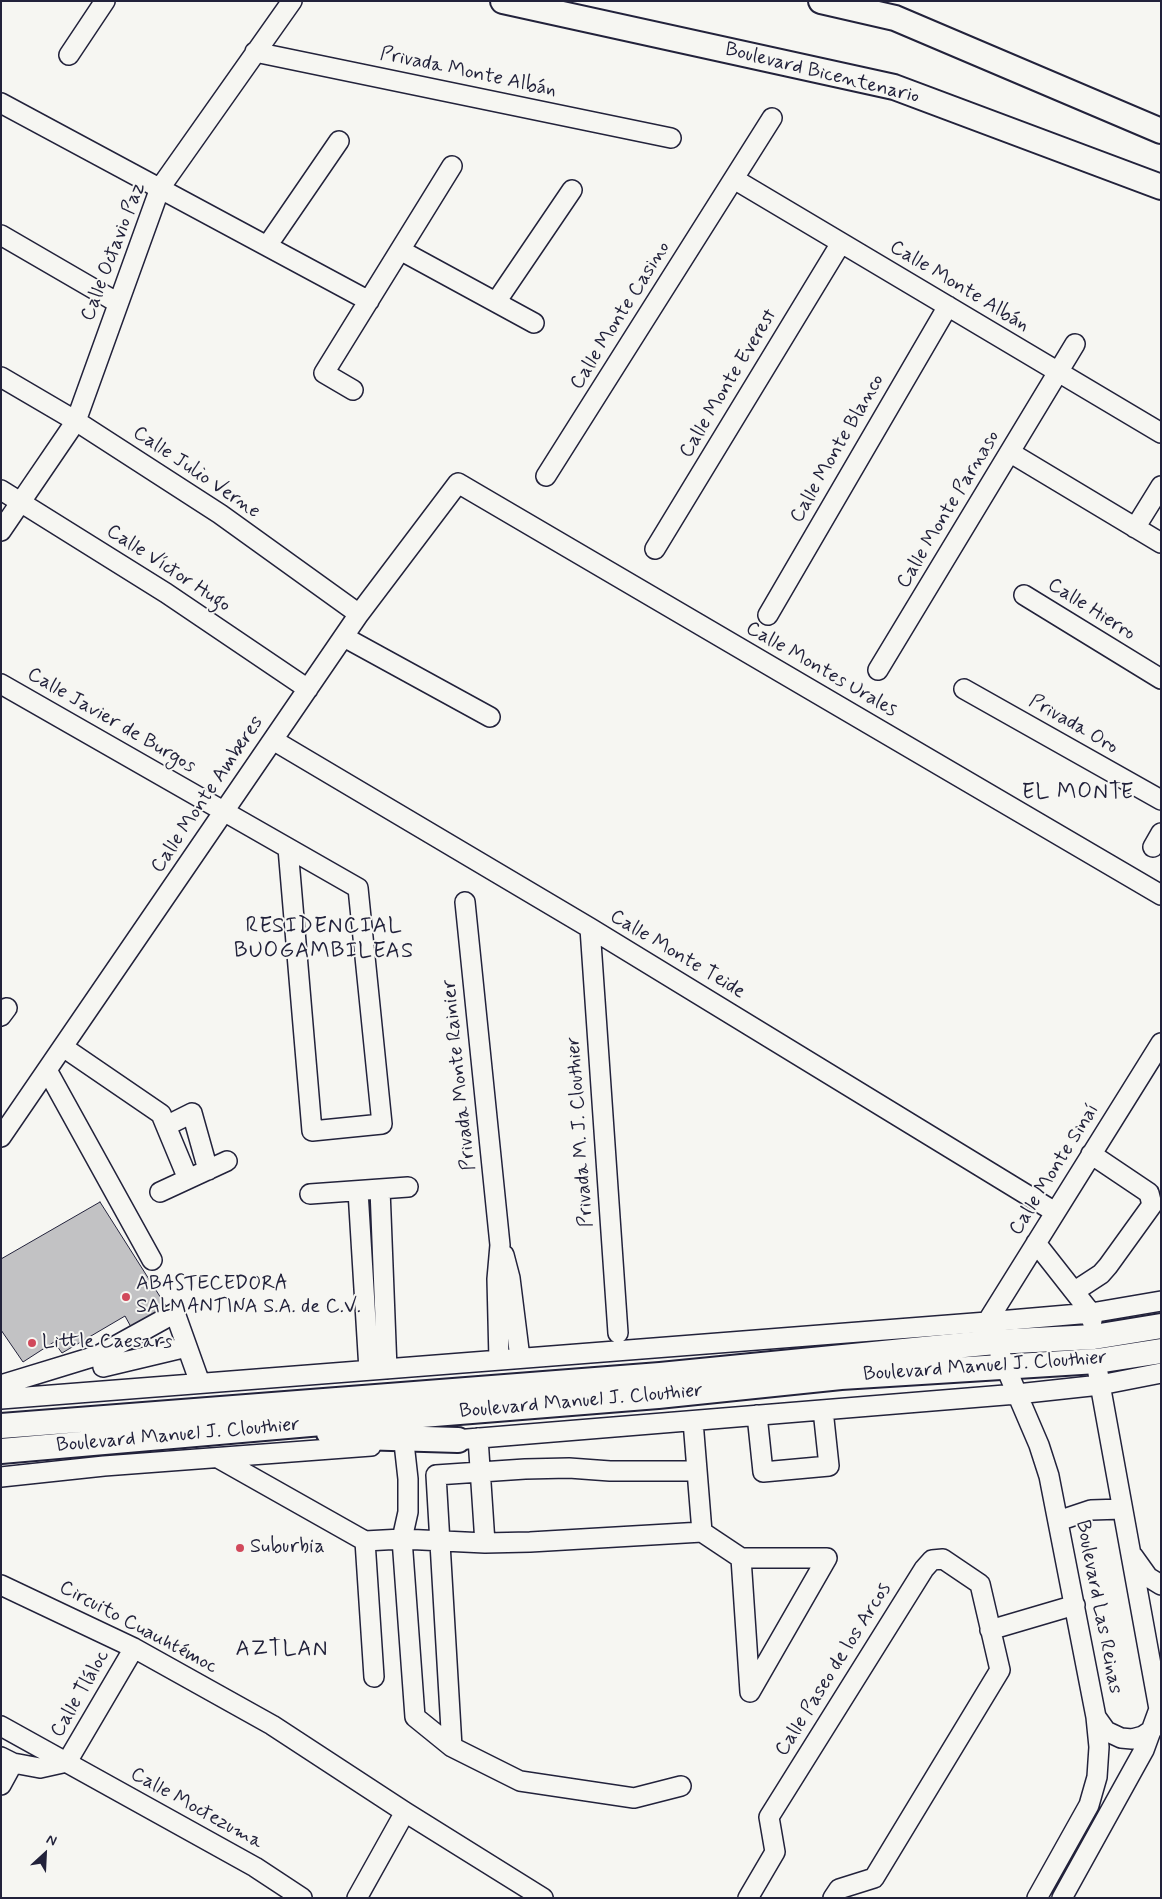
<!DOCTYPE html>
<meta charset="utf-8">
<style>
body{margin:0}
#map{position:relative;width:1162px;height:1899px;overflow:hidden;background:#f6f6f2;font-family:Mynerve,sans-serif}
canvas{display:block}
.frame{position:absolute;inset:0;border:2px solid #22223b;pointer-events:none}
.north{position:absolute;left:20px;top:1829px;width:50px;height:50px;-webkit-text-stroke:4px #f6f6f2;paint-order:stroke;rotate:25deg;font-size:14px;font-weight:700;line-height:20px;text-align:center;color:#22223b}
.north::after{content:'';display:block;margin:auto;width:18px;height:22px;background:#22223b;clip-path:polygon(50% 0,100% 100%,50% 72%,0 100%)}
</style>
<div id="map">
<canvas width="1162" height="1899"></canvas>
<div class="frame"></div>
<div class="north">N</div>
</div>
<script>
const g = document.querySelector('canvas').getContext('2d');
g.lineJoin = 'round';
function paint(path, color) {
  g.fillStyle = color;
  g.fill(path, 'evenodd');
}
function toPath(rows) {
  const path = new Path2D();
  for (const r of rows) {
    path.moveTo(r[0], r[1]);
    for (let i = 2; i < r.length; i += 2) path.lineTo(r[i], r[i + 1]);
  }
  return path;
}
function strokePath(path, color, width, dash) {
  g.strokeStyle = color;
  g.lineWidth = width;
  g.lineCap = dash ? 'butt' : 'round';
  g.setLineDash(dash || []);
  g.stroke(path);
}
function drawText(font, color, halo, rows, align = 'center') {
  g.font = font + ' Mynerve,sans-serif';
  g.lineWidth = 4;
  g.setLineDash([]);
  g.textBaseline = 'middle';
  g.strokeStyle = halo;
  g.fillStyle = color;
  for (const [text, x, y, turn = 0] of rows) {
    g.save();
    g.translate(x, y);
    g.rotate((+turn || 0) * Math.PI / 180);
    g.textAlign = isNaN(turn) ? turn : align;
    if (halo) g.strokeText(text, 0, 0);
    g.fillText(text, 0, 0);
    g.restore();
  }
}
const building = toPath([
 [100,1202,166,1306,131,1327,125,1316,62,1353,54,1342,23,1362,1,1330,1,1259,100,1202]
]);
paint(building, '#c2c2c4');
strokePath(building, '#22223b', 1);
const minor = toPath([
 [255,52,671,138],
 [69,55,105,1],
 [1,103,369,301],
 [734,179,1161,433],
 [1,235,118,303],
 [267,246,339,141],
 [400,250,534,323],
 [496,302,572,190],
 [1,377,76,421,220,514,359,614],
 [353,390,324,373,452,166],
 [1011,453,1161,543],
 [546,476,772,118],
 [1,490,166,593,308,689],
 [1135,528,1161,486],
 [1,531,76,421,160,188,292,1],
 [655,549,841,243],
 [1024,595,1161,679],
 [768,615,948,306],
 [344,637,490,717],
 [878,670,1075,344],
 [1,684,358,888,382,1124,312,1131,288,848],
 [964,689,1161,800],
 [273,740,590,928,1055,1212],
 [1153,847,1161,833],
 [465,902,500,1245,497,1279,499,1360],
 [590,928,618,1333],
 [1,1016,7,1008],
 [63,1047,161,1114,188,1179],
 [47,1070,152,1260],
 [166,1126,192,1113,208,1170],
 [1,1137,359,614,458,483,1161,895],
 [380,1189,387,1369],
 [358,1191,369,1370],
 [160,1192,227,1161],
 [310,1194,408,1187],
 [1036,1243,1091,1313,1092,1321],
 [504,1255,510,1278,520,1358],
 [1075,1291,1101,1274,1108,1266,1152,1205,1149,1193,1091,1154],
 [990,1329,987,1322,1161,1043],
 [1000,1354,1039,1445,1049,1476,1096,1717,1099,1747,1097,1777,1089,1805,1037,1898],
 [103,1367,187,1347],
 [1,1385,99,1355,175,1313,200,1383],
 [1,1399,987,1322,1091,1313,1161,1301],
 [757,1415,763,1472,829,1466,823,1410],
 [478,1438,485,1543,530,1542,702,1532,693,1421],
 [443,1441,1017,1394,1100,1385,1161,1373],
 [404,1443,408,1479,408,1512,402,1539,485,1543],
 [218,1458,365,1541,402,1539,415,1717,452,1747,520,1781,634,1798,681,1786],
 [1,1477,104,1466,371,1446],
 [1058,1521,1091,1510,1122,1509],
 [702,1532,741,1558,827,1558,750,1692,741,1558],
 [365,1541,374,1677],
 [1133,1556,1148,1577,1161,1585],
 [1,1585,134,1648,272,1725,405,1812,543,1898],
 [990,1630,1075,1605],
 [1096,1717,1106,1731,1121,1738,1132,1739,1143,1736,1152,1730],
 [1,1726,255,1867,302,1898],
 [452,1747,436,1475,525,1469,569,1468,610,1471,697,1471],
 [1,1757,13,1763,40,1768,67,1762,134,1648],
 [1,1785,13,1763],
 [357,1898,405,1812],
 [748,1898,775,1852,769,1817,924,1569,932,1560,943,1559,980,1584,1000,1670,874,1878,839,1889,833,1898],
 [1062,1898,1134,1768,1144,1750,1159,1709,1098,1373]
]);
const major = toPath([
 [503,1,894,87,1161,187],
 [821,1,895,18,1161,131],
 [1,1426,660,1375,995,1342,1094,1337,1161,1326],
 [329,1433,358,1437,458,1440],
 [1,1451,310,1424,658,1396,841,1377,1097,1361,1161,1351]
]);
strokePath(minor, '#22223b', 22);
strokePath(major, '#22223b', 28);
strokePath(minor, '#f6f6f2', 19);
strokePath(major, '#f6f6f2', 24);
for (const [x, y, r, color] of [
 [126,1297,5,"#d1495b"],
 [32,1343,5,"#d1495b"],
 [240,1548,5,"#d1495b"]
]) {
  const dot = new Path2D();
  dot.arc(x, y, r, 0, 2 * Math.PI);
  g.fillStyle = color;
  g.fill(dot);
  strokePath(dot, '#f6f6f2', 2);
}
drawText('20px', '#22223b', '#f6f6f2', [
 ["Privada Monte Albán",468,73,12],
 ["Boulevard Bicentenario",822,74,14],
 ["Calle Octavio Paz",114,252,-69],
 ["Calle Monte Albán",959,287,31],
 ["Calle Monte Casino",621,316,-58],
 ["Calle Monte Everest",729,384,-59],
 ["Calle Monte Blanco",838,449,-60],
 ["Calle Julio Verne",196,473,34],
 ["Calle Monte Parnaso",949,510,-59],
 ["Calle Víctor Hugo",168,569,33],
 ["Calle Hierro",1091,610,32],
 ["Calle Montes Urales",821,670,30],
 ["Calle Javier de Burgos",111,721,30],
 ["Privada Oro",1073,725,30],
 ["Calle Monte Amberes",208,795,-56],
 ["Calle Monte Teide",677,955,31],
 ["Privada Monte Rainier",460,1075,-96],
 ["Privada M. J. Clouthier",581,1132,-94],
 ["Calle Monte Sinaí",1055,1170,-58],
 ["Boulevard Manuel J. Clouthier",985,1367,-4],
 ["Boulevard Manuel J. Clouthier",581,1402,-5],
 ["Boulevard Manuel J. Clouthier",178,1436,-5],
 ["Boulevard Las Reinas",1098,1607,79],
 ["Circuito Cuauhtémoc",138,1628,28],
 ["Calle Paseo de los Arcos",834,1670,-58],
 ["Calle Tláloc",81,1694,-60],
 ["Calle Moctezuma",196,1809,29]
]);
drawText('20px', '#22223b', '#f6f6f2', [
 ["ABASTECEDORA",136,1285],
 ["SALMANTINA S.A. de C.V.",136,1308],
 ["Little Caesars",42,1343],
 ["Suburbia",250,1548]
], 'left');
g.letterSpacing = '1px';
drawText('22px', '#22223b', '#f6f6f2', [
 ["EL MONTE",1078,793],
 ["RESIDENCIAL",324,927],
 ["BUOGAMBILEAS",324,952],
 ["AZTLAN",282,1650]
]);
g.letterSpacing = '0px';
</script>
